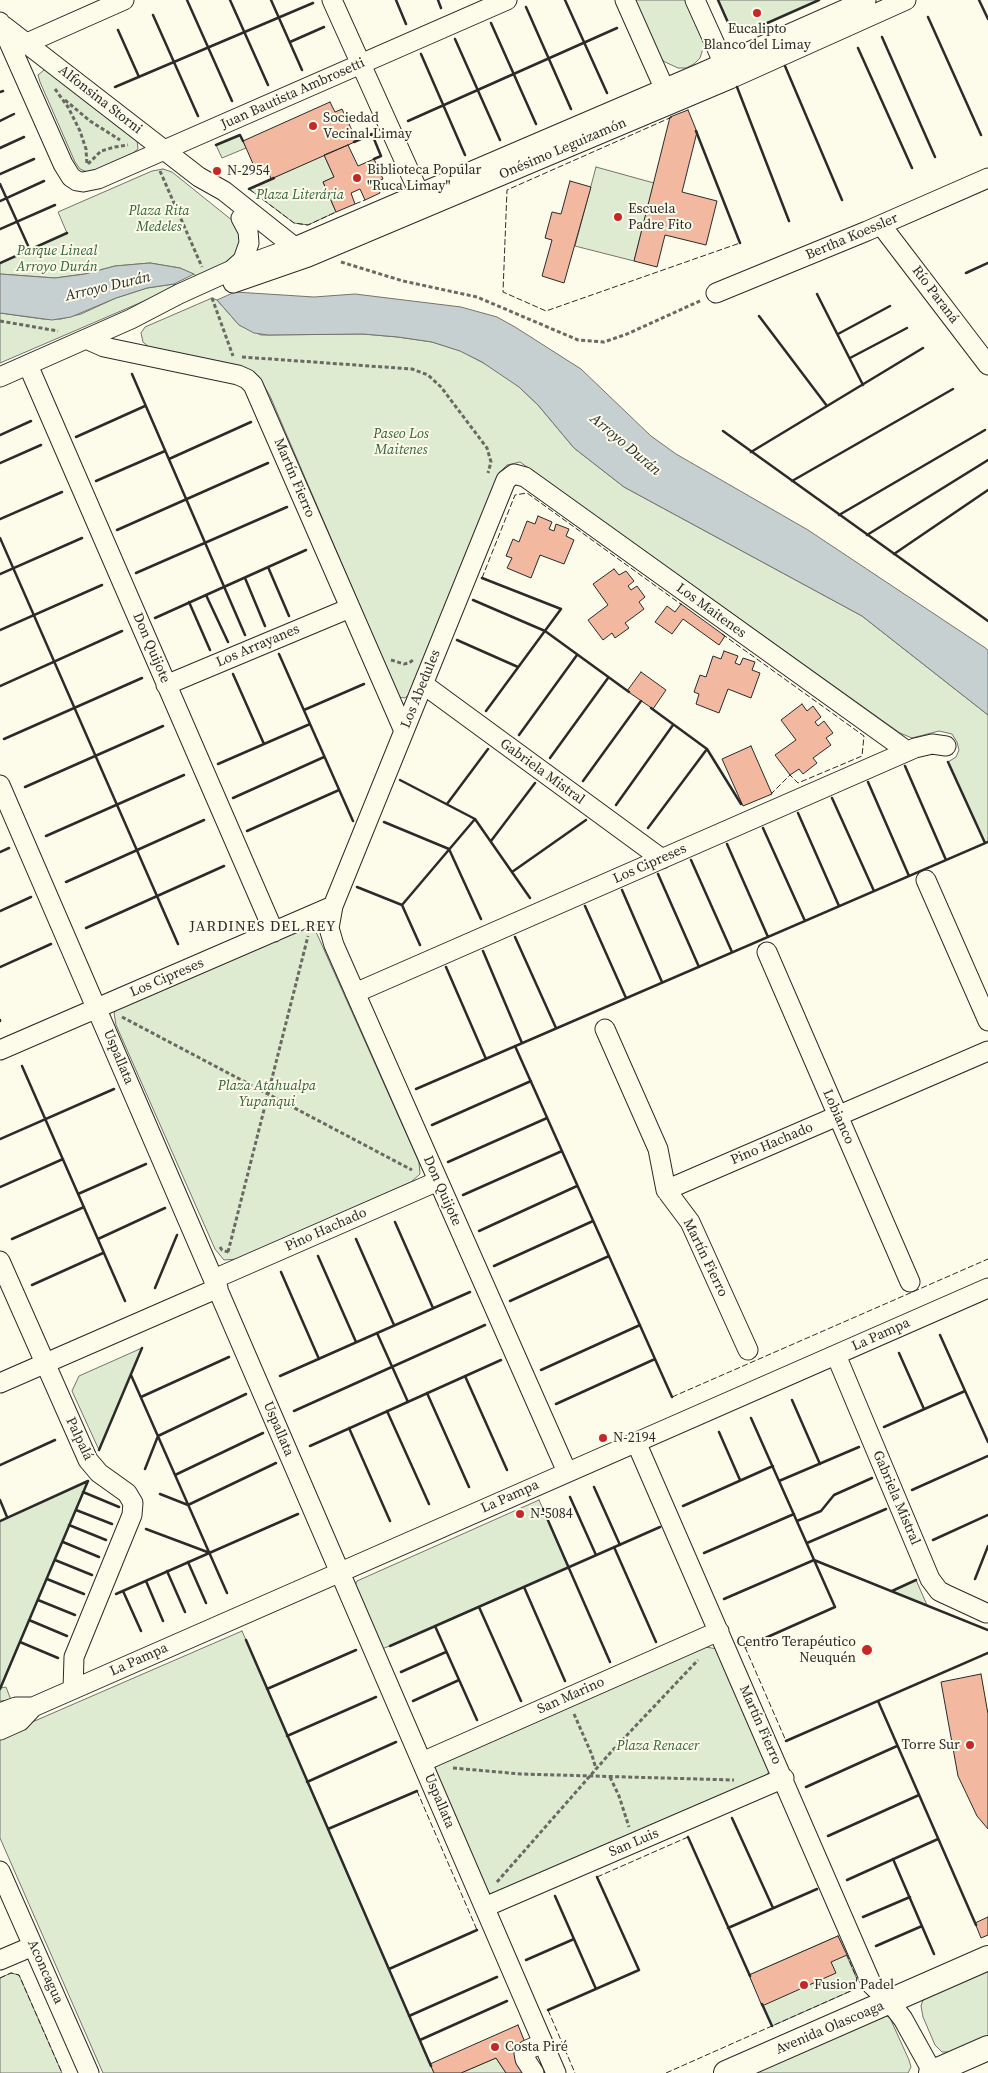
<!DOCTYPE html>
<meta charset="utf-8">
<style>
body{margin:0}
canvas{display:block;background:#fdfbea}
</style>
<canvas width="988" height="2073"></canvas>
<script>
const g = document.querySelector('canvas').getContext('2d');
g.lineJoin = 'round';
function paint(path, color) {
  g.fillStyle = color;
  g.fill(path, 'evenodd');
}
function toPath(rows) {
  const path = new Path2D();
  for (const r of rows) {
    path.moveTo(r[0], r[1]);
    for (let i = 2; i < r.length; i += 2) path.lineTo(r[i], r[i + 1]);
  }
  return path;
}
function strokePath(path, color, width, dash) {
  g.strokeStyle = color;
  g.lineWidth = width;
  g.lineCap = dash ? 'butt' : 'round';
  g.setLineDash(dash || []);
  g.stroke(path);
}
function drawText(font, color, halo, rows, align = 'center') {
  g.font = font + ' "Source Serif 4",serif';
  g.lineWidth = 4;
  g.setLineDash([]);
  g.textBaseline = 'middle';
  g.strokeStyle = halo;
  g.fillStyle = color;
  for (const [text, x, y, turn = 0] of rows) {
    g.save();
    g.translate(x, y);
    g.rotate((+turn || 0) * Math.PI / 180);
    g.textAlign = isNaN(turn) ? turn : align;
    if (halo) g.strokeText(text, 0, 0);
    g.fillText(text, 0, 0);
    g.restore();
  }
}
const green = toPath([
 [634,0,688,0,705,42,700,58,694,64,686,68,678,68,663,61,658,54,634,0],
 [718,0,819,0,747,32,730,27,718,0],
 [44,70,47,71,137,140,138,149,133,153,95,170,87,172,80,169,75,162,40,82,38,75,44,70],
 [240,135,246,148,222,158,216,145,240,135],
 [324,155,334,177,323,182,336,212,308,225,294,223,249,189,324,155],
 [596,167,654,183,634,261,575,246,596,167],
 [163,169,172,172,233,221,243,234,237,258,199,277,180,268,150,263,115,266,85,274,55,278,0,274,0,263,67,233,58,212,152,171,163,169],
 [174,284,179,286,0,363,0,313,43,319,61,319,81,314,116,298,147,288,174,284],
 [212,298,217,300,239,325,261,335,363,334,398,337,432,342,461,351,502,373,519,387,538,405,574,448,624,487,862,616,988,715,988,842,985,843,948,762,956,757,959,750,957,742,952,734,939,731,912,738,900,733,520,462,507,465,500,472,410,693,405,698,399,697,270,396,259,377,246,368,149,347,143,342,141,333,145,327,212,298],
 [310,926,317,934,419,1162,420,1174,411,1182,237,1259,224,1260,215,1249,116,1025,114,1013,116,1010,310,926],
 [142,1348,131,1375,99,1450,72,1391,79,1376,142,1348],
 [88,1481,0,1688,6,1687,11,1700,0,1701,0,1521,88,1481],
 [539,1500,569,1567,380,1650,355,1586,357,1581,539,1500],
 [916,1580,927,1605,892,1591,916,1580],
 [242,1631,420,2040,434,2073,103,2073,0,1838,0,1736,242,1631],
 [706,1647,717,1649,770,1769,767,1775,491,1894,488,1892,434,1769,437,1766,706,1647],
 [838,1936,857,1979,853,1990,772,2026,749,1975,838,1936],
 [988,1969,988,2037,953,2052,942,2052,935,2045,923,2017,921,2006,923,2000,988,1969],
 [11,1973,19,1975,62,2073,0,2073,0,1978,11,1973],
 [885,2015,890,2018,909,2060,911,2067,908,2073,746,2073,885,2015],
 [496,2058,506,2073,461,2073,496,2058]
]);
paint(green, '#deebd1');
strokePath(green, '#74746e', 1);
const water = toPath([
 [150,263,180,268,194,274,174,284,147,288,116,298,71,317,52,320,0,313,0,274,55,278,85,274,115,266,150,263],
 [235,292,314,297,355,294,461,307,497,317,515,327,581,369,651,436,676,454,808,530,984,647,988,650,988,715,862,616,624,487,574,448,538,405,519,387,482,362,460,351,432,342,398,337,363,334,268,335,254,333,239,325,217,300,235,292]
]);
paint(water, '#c7d0d0');
strokePath(water, '#74746e', 1);
const building = toPath([
 [330,102,335,112,342,109,357,141,271,179,267,169,257,173,243,141,330,102],
 [688,110,697,132,682,192,717,201,706,245,665,235,657,267,634,261,670,117,688,110],
 [348,145,358,166,374,159,383,179,376,182,380,193,365,200,360,189,351,193,355,204,336,212,323,182,334,177,324,155,348,145],
 [570,181,591,187,564,283,542,276,552,240,545,238,552,212,561,214,570,181],
 [538,516,552,522,549,529,554,531,556,524,569,529,566,536,574,540,564,564,540,555,531,578,507,568,512,558,506,556,513,539,519,542,527,521,535,524,538,516],
 [614,569,619,575,626,571,634,581,628,586,631,590,637,586,645,597,639,602,644,609,625,623,629,628,615,638,612,633,603,640,588,620,608,605,593,584,614,569],
 [681,604,725,636,719,645,683,619,672,634,655,622,667,606,675,612,681,604],
 [724,651,738,656,735,663,740,665,743,658,755,662,752,670,760,673,751,698,728,689,719,713,696,704,699,694,694,692,700,675,706,677,713,656,721,659,724,651],
 [641,672,666,690,653,709,627,691,641,672],
 [802,704,807,711,813,706,821,717,815,722,818,726,824,721,833,733,826,738,831,745,813,758,817,763,803,774,799,769,790,775,775,755,796,740,781,720,802,704],
 [751,746,772,794,743,806,722,759,751,746],
 [981,1674,988,1714,988,1829,977,1816,958,1776,941,1682,981,1674],
 [988,1917,988,1935,981,1938,975,1923,988,1917],
 [838,1936,847,1955,831,1962,836,1973,762,2006,749,1975,838,1936],
 [518,2025,526,2045,515,2049,532,2073,506,2073,496,2058,461,2073,434,2073,430,2064,518,2025]
]);
paint(building, '#f2b8a0');
strokePath(building, '#2b2b2b', 1);
const minor = toPath([
 [332,0,424,204],
 [625,0,669,99],
 [695,0,728,73],
 [0,22,63,164,71,177,77,181,83,182,98,179,507,0],
 [4,26,199,177,224,191,302,253],
 [18,47,124,0],
 [881,225,988,365],
 [233,269,243,260,249,243,248,231,241,218],
 [233,283,308,257,730,79,906,0],
 [716,293,867,231,988,178],
 [86,339,104,347,238,375,247,379,253,385,404,731],
 [28,365,274,932],
 [0,377,131,319,179,294,232,270,295,247,701,73,866,0],
 [423,684,662,859],
 [166,685,350,608],
 [0,785,556,2073],
 [926,880,988,1021],
 [767,952,910,1282],
 [355,993,915,748,932,744,946,746],
 [605,1029,658,1149,666,1190,690,1222,748,1350],
 [0,1050,333,906],
 [666,1190,988,1051],
 [0,1261,88,1460,99,1473,127,1493,133,1503,132,1515,74,1657,73,1689],
 [214,1279,438,1181],
 [836,1355,930,1579,939,1591,945,1594,986,1613],
 [0,1383,218,1288],
 [636,1442,872,1985,890,2002,903,2019,933,2073],
 [567,1472,334,945,329,928,333,906,506,480,514,474,525,477,907,751],
 [0,1713,16,1707,33,1707,988,1288],
 [0,1730,20,1721,33,1707],
 [422,1762,719,1631],
 [0,1871,89,2073],
 [485,1907,784,1778],
 [0,1960,33,1946],
 [534,2073,525,2059,524,2053,527,2050,543,2043]
]);
const major = toPath([
 [726,2073,988,1958],
 [931,2073,988,2048]
]);
strokePath(minor, '#2b2b2b', 21);
strokePath(major, '#2b2b2b', 26);
strokePath(toPath([
 [55,89,68,107,80,131,86,149,87,165],
 [65,100,90,121,120,140],
 [88,164,101,151,115,147,128,145],
 [160,171,202,267],
 [341,262,403,281,477,297,578,340,604,342,627,334,702,300],
 [212,298,233,356],
 [0,321,58,331],
 [242,357,412,369,428,375,441,387,487,448,491,462,488,473],
 [391,660,404,664,409,663,413,660],
 [122,1017,412,1170],
 [220,1247,222,1250,231,1253],
 [228,1252,308,936],
 [574,1714,592,1755,596,1769],
 [453,1768,521,1774,734,1780],
 [610,1777,619,1796,629,1827],
 [497,1882,611,1752,698,1660]
]), '#6a6964', 3, [4, 2.5]);
strokePath(minor, '#fdfbea', 19);
strokePath(major, '#fdfbea', 24);
strokePath(toPath([
 [672,117,507,190,503,292,546,311,740,243],
 [249,189,294,223,308,225,336,212],
 [355,204,365,200],
 [482,578,515,495,527,493,682,605],
 [722,634,864,736,862,756,798,783,790,775,770,795],
 [672,1397,988,1259],
 [745,1647,786,1741],
 [417,1791,477,1930],
 [597,1877,688,1837],
 [0,1978,11,1973,19,1975,62,2073],
 [548,2010,575,2073],
 [666,2073,853,1990,857,1979,847,1955]
]), '#2b2b2b', 1, [6, 2.5]);
strokePath(toPath([
 [187,0,232,101],
 [230,0,268,85],
 [271,0,302,70],
 [396,0,406,24],
 [438,0,441,8],
 [565,0,607,93],
 [718,0,730,27,747,32,819,0],
 [979,0,988,19],
 [526,7,571,109],
 [153,15,198,116],
 [928,17,981,135],
 [491,23,536,124],
 [118,30,139,77],
 [882,37,935,157],
 [455,39,500,140],
 [290,42,324,27],
 [858,48,912,168],
 [421,54,465,155],
 [785,66,842,200],
 [115,87,313,3],
 [737,87,789,221],
 [0,92,3,91],
 [0,121,14,114],
 [408,121,617,28],
 [696,131,740,243],
 [354,142,372,134,381,156,374,159],
 [216,145,240,135,243,141],
 [0,148,24,137],
 [0,174,34,159],
 [0,184,30,250],
 [249,189,274,178],
 [0,201,44,181],
 [0,229,55,205],
 [0,263,67,233],
 [966,273,988,263],
 [817,294,863,385],
 [759,316,827,406],
 [838,334,890,306],
 [850,358,907,328],
 [132,374,245,635],
 [723,431,988,621],
 [0,435,31,421],
 [76,437,145,406],
 [751,452,923,348],
 [169,459,251,422],
 [0,463,41,445],
 [96,481,165,451],
 [792,481,953,389],
 [839,515,985,430],
 [0,519,62,492],
 [117,530,268,463],
 [867,535,988,460],
 [0,538,178,944],
 [894,554,988,490],
 [268,567,289,616],
 [136,573,287,507],
 [0,574,82,538],
 [245,578,265,626],
 [482,578,561,609,486,711],
 [206,595,228,642],
 [473,600,545,631,629,692],
 [189,602,210,650],
 [155,618,306,550],
 [0,630,102,585],
 [457,640,518,667],
 [279,654,353,821],
 [233,674,264,744],
 [0,686,122,631],
 [651,708,707,749],
 [304,710,364,684],
 [519,735,577,655],
 [4,739,142,678],
 [550,758,608,678],
 [948,762,985,843],
 [218,764,310,724],
 [905,766,946,860],
 [400,780,475,819,530,898],
 [583,781,641,701],
 [868,782,909,876],
 [25,787,163,726],
 [233,798,324,757],
 [832,798,874,891],
 [447,804,488,749],
 [616,805,673,725],
 [798,813,839,906],
 [384,822,449,849,481,919],
 [648,828,707,749,741,804],
 [763,828,805,921],
 [247,831,339,790],
 [46,836,184,775],
 [491,841,535,783],
 [727,844,768,937],
 [0,852,9,848],
 [691,860,732,952],
 [512,872,586,820],
 [658,874,699,967],
 [66,882,204,820],
 [357,887,402,905,420,945],
 [622,890,662,982],
 [402,905,475,819],
 [585,906,626,998],
 [0,911,31,897],
 [86,928,224,866],
 [515,937,556,1028],
 [483,951,522,1043],
 [0,967,51,944],
 [446,967,486,1059],
 [0,1020,0,1021],
 [515,1046,672,1397],
 [22,1066,125,1301],
 [416,1089,988,842],
 [432,1125,531,1081],
 [0,1139,114,1089],
 [448,1162,547,1118],
 [0,1187,63,1159],
 [78,1194,146,1164],
 [463,1195,562,1151],
 [395,1222,433,1308],
 [479,1231,577,1186],
 [12,1239,84,1207],
 [98,1239,165,1208],
 [356,1239,394,1325],
 [318,1256,356,1342],
 [494,1266,593,1221],
 [281,1272,319,1359],
 [32,1285,103,1253],
 [155,1288,177,1235],
 [510,1301,609,1256],
 [377,1333,408,1402],
 [940,1335,988,1442],
 [899,1353,924,1409],
 [541,1370,640,1325],
 [131,1375,227,1593],
 [280,1376,470,1292],
 [465,1376,507,1470],
 [427,1393,469,1487],
 [141,1397,229,1357],
 [792,1400,820,1464],
 [556,1404,655,1359],
 [294,1411,485,1325],
 [387,1411,429,1504],
 [884,1427,965,1391],
 [349,1428,390,1521],
 [719,1432,740,1480],
 [310,1446,501,1360],
 [99,1450,142,1348],
 [0,1465,55,1440],
 [145,1469,158,1436,246,1394],
 [175,1475,263,1433],
 [779,1481,859,1447],
 [594,1487,620,1545],
 [912,1490,988,1456],
 [83,1492,119,1507],
 [160,1494,188,1505,276,1463],
 [570,1497,596,1555],
 [0,1500,7,1517],
 [683,1506,773,1466],
 [543,1509,610,1662],
 [76,1510,112,1524],
 [0,1521,88,1481],
 [797,1521,821,1511,834,1495,872,1478],
 [69,1525,106,1540],
 [146,1529,210,1553],
 [933,1540,988,1515],
 [63,1542,99,1557],
 [807,1543,886,1509],
 [614,1547,656,1642],
 [704,1553,794,1514],
 [55,1560,92,1575],
 [188,1562,206,1603],
 [167,1571,185,1612],
 [47,1579,84,1594],
 [975,1579,988,1546],
 [146,1581,163,1621],
 [524,1587,565,1681],
 [123,1591,141,1631],
 [892,1591,916,1580],
 [116,1594,298,1514],
 [724,1599,814,1560,988,1630],
 [38,1600,75,1615],
 [479,1607,521,1701],
 [29,1620,67,1636],
 [435,1626,477,1720],
 [246,1640,431,2066],
 [20,1642,58,1658],
 [390,1646,660,1527],
 [745,1647,835,1607,751,1418],
 [401,1672,446,1652],
 [0,1689,88,1481],
 [267,1689,356,1650],
 [413,1701,459,1680],
 [878,1701,976,1925],
 [287,1736,376,1697],
 [786,1741,988,1653],
 [307,1782,396,1742],
 [806,1787,897,1746],
 [732,1818,773,1908],
 [328,1829,417,1791],
 [828,1836,919,1795],
 [688,1837,750,1976],
 [893,1859,934,1954],
 [847,1880,938,1839],
 [555,1896,596,1989],
 [863,1917,910,1897],
 [728,1928,817,1889],
 [876,1946,922,1926],
 [526,1960,574,1939],
 [389,1969,477,1930],
 [762,2004,772,2026],
 [548,2010,639,1970,597,1877],
 [409,2016,497,1977],
 [420,2040,507,2001]
]), '#2b2b2b', 2.5);
for (const [x, y, r, color] of [
 [757,13,5,"#c62828"],
 [313,126,5,"#c62828"],
 [217,171,5,"#c62828"],
 [357,178,5,"#c62828"],
 [618,217,5,"#c62828"],
 [603,1438,5,"#c62828"],
 [520,1514,5,"#c62828"],
 [867,1650,6,"#c62828"],
 [970,1745,5,"#c62828"],
 [804,1985,5,"#c62828"],
 [495,2047,5,"#c62828"]
]) {
  const dot = new Path2D();
  dot.arc(x, y, r, 0, 2 * Math.PI);
  g.fillStyle = color;
  g.fill(dot);
  strokePath(dot, '#fdfbea', 2);
}
drawText('14px', '#2b2b2b', '#fdfbea', [
 ["Eucalipto",757,29,"center"],
 ["Blanco del Limay",757,45,"center"],
 ["Sociedad",323,118],
 ["Vecinal Limay",323,134],
 ["Biblioteca Popular",367,170],
 ["\"Ruca Limay\"",367,186],
 ["N-2954",227,171],
 ["Escuela",628,209],
 ["Padre Fito",628,225],
 ["N-2194",613,1438],
 ["N-5084",530,1514],
 ["Centro Terapéutico",856,1642,"right"],
 ["Neuquén",856,1658,"right"],
 ["Torre Sur",960,1745,"right"],
 ["Fusion Padel",814,1985],
 ["Costa Piré",505,2047]
], 'left');
drawText('14px', '#2b2b2b', '#fdfbea', [
 ["Juan Bautista Ambrosetti",293,94,-24],
 ["Alfonsina Storni",100,100,38],
 ["Onésimo Leguizamón",563,149,-23],
 ["Bertha Koessler",852,237,-23],
 ["Río Paraná",935,295,53],
 ["Martín Fierro",294,478,67],
 ["Los Maitenes",711,611,36],
 ["Los Arrayanes",258,646,-23],
 ["Don Quijote",151,648,67],
 ["Los Abedules",421,689,-68],
 ["Gabriela Mistral",542,772,36],
 ["Los Cipreses",650,864,-24],
 ["Los Cipreses",167,978,-23],
 ["Uspallata",118,1057,67],
 ["Lobianco",838,1117,66],
 ["Pino Hachado",772,1144,-23],
 ["Don Quijote",442,1191,66],
 ["Pino Hachado",326,1230,-24],
 ["Martín Fierro",705,1258,64],
 ["La Pampa",881,1335,-24],
 ["Uspallata",278,1429,67],
 ["Palpalá",79,1439,65],
 ["La Pampa",510,1497,-24],
 ["Gabriela Mistral",896,1498,67],
 ["La Pampa",139,1660,-24],
 ["San Marino",571,1696,-24],
 ["Martín Fierro",760,1725,66],
 ["Uspallata",439,1801,67],
 ["San Luis",634,1843,-23],
 ["Aconcagua",45,1972,66],
 ["Avenida Olascoaga",830,2028,-23]
]);
drawText('italic 14px', '#34623c', '#fdfbea', [
 ["Plaza Literária",300,195],
 ["Plaza Rita",159,211],
 ["Medeles",159,227],
 ["Parque Lineal",57,251],
 ["Arroyo Durán",57,267],
 ["Paseo Los",401,434],
 ["Maitenes",401,450],
 ["Plaza Atahualpa",267,1086],
 ["Yupanqui",267,1102],
 ["Plaza Renacer",658,1746]
]);
drawText('italic 15px', '#2b2b2b', '#fdfbea', [
 ["Arroyo Durán",108,287,-13],
 ["Arroyo Durán",625,445,40]
]);
g.letterSpacing = '1px';
drawText('15px', '#2b2b2b', '#fdfbea', [
 ["JARDINES DEL REY",263,927]
]);
g.letterSpacing = '0px';
</script>
